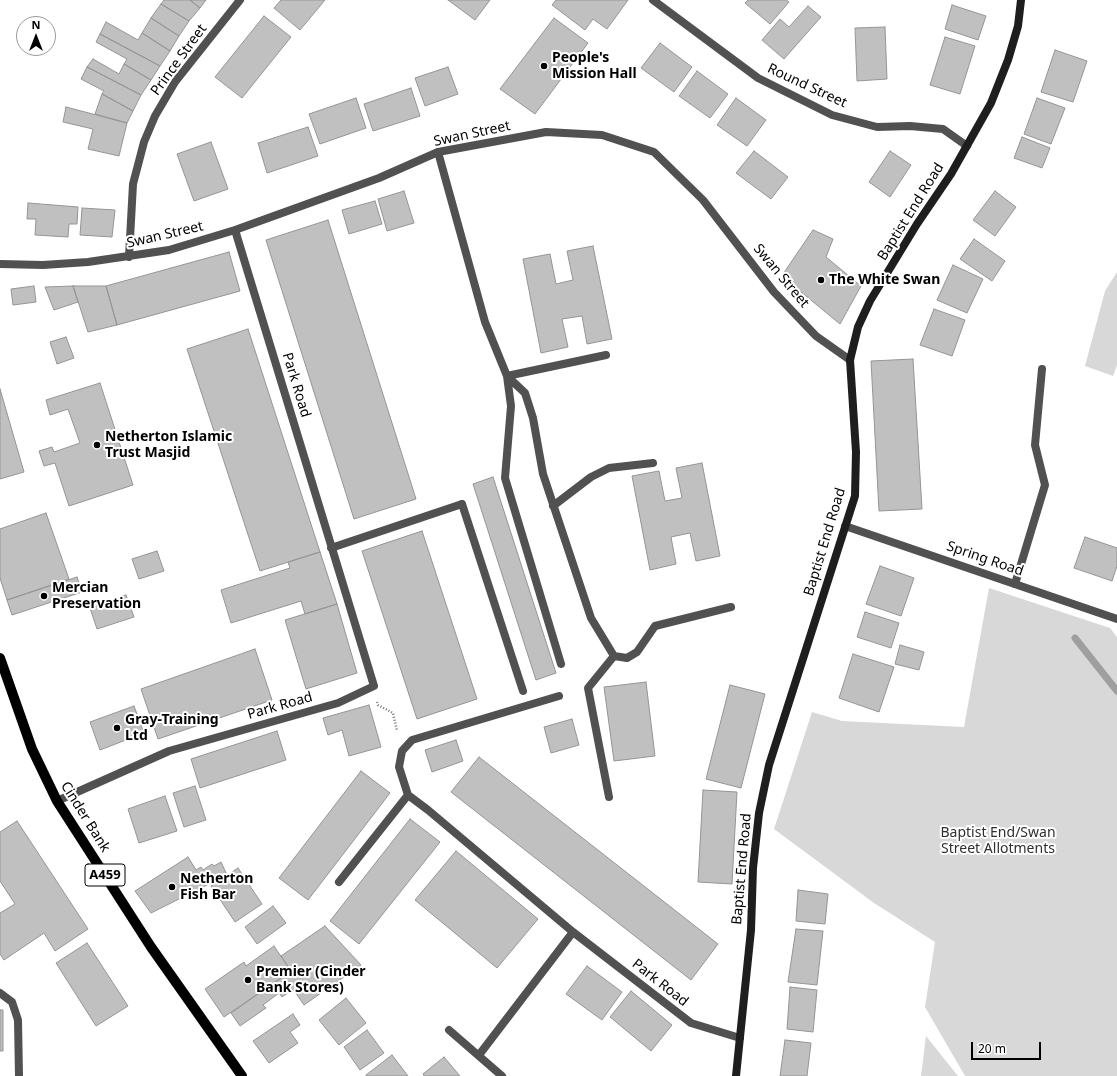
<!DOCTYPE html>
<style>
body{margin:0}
#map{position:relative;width:1117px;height:1076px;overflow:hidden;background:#fff;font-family:"Noto Sans",sans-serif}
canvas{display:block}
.north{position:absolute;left:16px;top:16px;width:40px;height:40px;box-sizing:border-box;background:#fff;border:1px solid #999;border-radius:50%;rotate:0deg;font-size:11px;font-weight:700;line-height:16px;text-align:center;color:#000}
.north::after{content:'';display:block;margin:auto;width:14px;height:18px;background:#000;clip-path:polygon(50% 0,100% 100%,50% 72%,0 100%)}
.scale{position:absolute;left:971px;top:1042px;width:70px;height:18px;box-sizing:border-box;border:2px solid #000;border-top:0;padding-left:5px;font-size:12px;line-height:14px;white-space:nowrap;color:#000;-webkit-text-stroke:3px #fff;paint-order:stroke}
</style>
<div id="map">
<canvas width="1117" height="1076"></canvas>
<div class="north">N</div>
<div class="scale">20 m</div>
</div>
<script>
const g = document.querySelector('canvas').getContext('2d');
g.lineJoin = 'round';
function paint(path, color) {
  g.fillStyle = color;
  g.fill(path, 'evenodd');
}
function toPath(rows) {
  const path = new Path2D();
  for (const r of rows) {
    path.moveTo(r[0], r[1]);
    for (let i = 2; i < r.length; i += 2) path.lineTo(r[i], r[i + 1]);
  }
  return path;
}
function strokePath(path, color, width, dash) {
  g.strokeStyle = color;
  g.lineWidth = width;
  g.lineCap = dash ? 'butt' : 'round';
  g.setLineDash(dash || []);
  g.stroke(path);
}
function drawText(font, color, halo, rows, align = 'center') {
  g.font = font + ' "Noto Sans",sans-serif';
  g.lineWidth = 4;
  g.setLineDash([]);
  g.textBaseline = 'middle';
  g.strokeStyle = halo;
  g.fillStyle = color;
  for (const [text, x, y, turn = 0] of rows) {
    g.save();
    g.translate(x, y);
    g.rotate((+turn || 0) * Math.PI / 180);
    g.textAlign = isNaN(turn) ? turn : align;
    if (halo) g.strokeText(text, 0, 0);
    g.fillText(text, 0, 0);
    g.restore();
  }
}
paint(toPath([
 [1117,272,1117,365,1113,376,1085,366,1105,291],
 [989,588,1110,628,1117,637,1117,1076,965,1076,925,1007,935,942,874,903,774,829,812,712,842,721,964,727],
 [926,1036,958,1076,921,1076]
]), '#d8d8d8');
strokePath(toPath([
 [1075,638,1117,691]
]), '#9f9f9f', 7);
const building = toPath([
 [164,0,190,0,200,8,189,21,161,4,164,0],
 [190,0,206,0,200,8,190,0],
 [281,0,325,0,300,30,274,8,281,0],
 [448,0,490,0,475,20,448,0],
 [556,0,628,0,607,29,593,19,585,30,552,5,556,0],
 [748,0,786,0,789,2,770,24,745,3,748,0],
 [161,4,189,21,179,36,151,18,161,4],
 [952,5,986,16,978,40,945,29,952,5],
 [808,6,821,17,784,59,762,40,780,19,789,27,808,6],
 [264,16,291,37,242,98,215,77,264,16],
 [151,18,179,36,170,51,142,33,151,18],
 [554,18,588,43,535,114,500,89,554,18],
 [106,22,138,40,142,33,170,51,160,66,100,34,106,22],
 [885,27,887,79,857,81,855,28,885,27],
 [100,34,160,66,151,80,124,64,127,59,96,42,100,34],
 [945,37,975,46,960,94,930,85,945,37],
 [660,43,692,67,674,92,641,68,660,43],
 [1055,50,1087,61,1073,102,1041,92,1055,50],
 [93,59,119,74,124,64,151,80,141,95,87,67,93,59],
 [87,67,141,95,133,111,102,94,104,91,81,79,87,67],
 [448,67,458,94,425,106,415,78,448,67],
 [697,71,728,94,710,118,679,96,697,71],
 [411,88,420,116,373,131,364,104,411,88],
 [102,94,133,111,127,123,95,114,102,94],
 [356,98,366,128,320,144,309,114,356,98],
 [736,98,766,120,747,146,717,125,736,98],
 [1037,98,1065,108,1051,144,1024,134,1037,98],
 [66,107,127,123,119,156,88,149,93,129,63,122,66,107],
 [308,127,318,156,267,173,258,143,308,127],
 [1022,137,1050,148,1042,168,1014,158,1022,137],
 [211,142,228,189,194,201,177,154,211,142],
 [754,151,788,177,771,199,736,173,754,151],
 [890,151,911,165,890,197,869,182,890,151],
 [404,191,414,223,387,231,378,199,404,191],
 [995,191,1016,207,995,236,973,220,995,191],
 [375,201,382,224,349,234,342,210,375,201],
 [28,203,78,207,77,224,69,224,68,237,35,235,36,219,27,219,28,203],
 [82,208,115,210,112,237,80,235,82,208],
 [328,220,416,499,354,519,266,240,328,220],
 [813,230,833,239,826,257,861,286,840,324,795,287,783,274,813,230],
 [974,239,1005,261,992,281,960,259,974,239],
 [593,246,612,339,587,344,582,316,562,319,568,347,541,353,523,259,550,254,556,284,573,280,567,251,593,246],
 [229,252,240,291,117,325,106,286,229,252],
 [953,265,983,279,967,313,937,300,953,265],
 [34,286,36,302,13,305,11,289,34,286],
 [73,286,78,302,54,310,45,287,73,286],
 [73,286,106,286,117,325,88,332,73,286],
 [934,309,965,320,952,356,920,345,934,309],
 [248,329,320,552,260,571,187,349,248,329],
 [66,337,74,358,57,364,50,342,66,337],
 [913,359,922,509,879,511,871,361,913,359],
 [100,383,133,485,69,506,55,463,44,466,39,451,52,447,54,452,80,443,68,409,50,415,46,400,100,383],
 [0,389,24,472,0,479,0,389],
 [702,463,720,556,696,561,690,533,671,537,676,564,650,570,632,476,659,471,665,501,682,498,676,468,702,463],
 [493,477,556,673,536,680,473,484,493,477],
 [46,513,69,579,7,600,0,578,0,529,46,513],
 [422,531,477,699,417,719,362,551,422,531],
 [1085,537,1117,548,1117,566,1112,581,1074,568,1085,537],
 [157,551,164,571,139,579,132,559,157,551],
 [320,552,337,604,305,614,301,601,231,623,221,590,290,568,288,562,320,552],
 [880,566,914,578,901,616,866,604,880,566],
 [77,577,82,592,12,615,7,600,77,577],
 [126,595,134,617,97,629,90,608,126,595],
 [337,604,357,673,306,689,285,620,337,604],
 [865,612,899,623,891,648,857,637,865,612],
 [900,645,924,652,919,670,895,664,900,645],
 [255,649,272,700,158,739,141,689,255,649],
 [853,654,894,667,879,712,839,698,853,654],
 [646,682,655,756,614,761,604,687,646,682],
 [730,685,765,694,741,788,706,779,730,685],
 [369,705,381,747,349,756,342,730,328,735,323,718,369,705],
 [134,706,144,733,100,750,90,722,134,706],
 [572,719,579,745,551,753,544,727,572,719],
 [277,731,286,760,200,788,191,759,277,731],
 [456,740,463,761,432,772,425,750,456,740],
 [479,757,718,944,691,980,451,792,479,757],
 [361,771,390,793,308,900,279,878,361,771],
 [195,786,206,820,184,827,173,793,195,786],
 [703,790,737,792,732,884,698,882,703,790],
 [165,796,177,831,139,843,128,809,165,796],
 [410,819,440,842,359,944,330,921,410,819],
 [17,821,88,929,55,951,44,933,4,960,0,954,0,913,15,904,0,881,0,832,17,821],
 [456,851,538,919,497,968,415,900,456,851],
 [188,857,196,870,201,867,203,870,212,864,214,866,221,862,227,875,151,913,135,891,188,857],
 [238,868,262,904,235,922,211,886,238,868],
 [798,890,828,894,825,924,796,921,798,890],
 [273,906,286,923,257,944,245,927,273,906],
 [325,926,361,965,304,1005,293,989,282,997,279,993,263,1005,266,1008,240,1026,231,1013,291,971,281,956,325,926],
 [796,929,823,931,817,985,788,982,796,929],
 [87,943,128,1006,96,1026,56,963,87,943],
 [274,946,291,971,224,1017,205,989,244,962,246,966,274,946],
 [587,966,622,992,602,1020,566,994,587,966],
 [790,987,817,990,813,1032,787,1029,790,987],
 [631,991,672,1025,651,1051,610,1017,631,991],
 [346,998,366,1023,339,1045,319,1020,346,998],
 [0,1010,3,1010,3,1051,0,1051,0,1010],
 [293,1014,300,1025,290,1032,298,1043,269,1063,253,1041,293,1014],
 [367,1030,384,1053,360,1070,344,1047,367,1030],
 [785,1040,811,1043,807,1076,780,1076,785,1040],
 [392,1055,408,1076,366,1076,366,1075,392,1055],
 [444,1057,460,1076,424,1076,423,1074,444,1057]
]);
paint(building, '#c0c0c0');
strokePath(building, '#959595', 1);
strokePath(toPath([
 [377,702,378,705,393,713,397,731]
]), '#737373', 2.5, [1, 2]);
strokePath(toPath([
 [438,152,485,322,507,376,525,393,533,418,543,474,591,618,614,656,627,658,637,652,655,626,731,607],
 [462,504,523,691],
 [553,506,591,477,609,468,653,463],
 [1015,584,1045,485,1035,445,1042,369],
 [561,664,505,478,511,406,507,376,606,355],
 [609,797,588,688,614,656],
 [0,993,12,1002,18,1020,19,1076]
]), '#515151', 8);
strokePath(toPath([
 [653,0,758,78,832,115,877,127,910,126,943,129,967,146],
 [129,257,133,184,144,142,155,116,175,82,240,0],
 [0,264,43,265,88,262,169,250,235,230,379,178,438,152,546,132,602,135,654,152,703,200,774,292,816,336,850,360],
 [845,526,1117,619],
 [331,548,462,504],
 [559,696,412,740,402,751,399,767,408,795,428,810,573,932,691,1023,740,1038],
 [57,801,169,751,338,703,374,686,235,230],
 [339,882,408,795],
 [449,1030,502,1076],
 [479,1055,573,932]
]), '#515151', 8);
strokePath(toPath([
 [736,1076,751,930,753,868,759,813,769,765,855,496,856,452,850,360,858,327,870,301,917,224,951,174,991,103,1008,60,1018,26,1021,0]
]), '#1e1e1e', 8);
strokePath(toPath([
 [0,658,32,749,57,801,151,947,242,1076]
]), '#000', 10);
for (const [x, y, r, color] of [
 [544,66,4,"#000"],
 [821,280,4,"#000"],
 [97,445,4,"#000"],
 [44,596,4,"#000"],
 [117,728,4,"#000"],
 [172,887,4,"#000"],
 [248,980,4,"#000"]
]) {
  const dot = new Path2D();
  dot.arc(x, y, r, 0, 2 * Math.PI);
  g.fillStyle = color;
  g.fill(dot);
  strokePath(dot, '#fff', 1.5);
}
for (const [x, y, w] of [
 [105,875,40]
]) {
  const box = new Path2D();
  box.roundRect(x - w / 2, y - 11, w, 22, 3);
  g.fillStyle = '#fff';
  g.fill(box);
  strokePath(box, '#000', 1);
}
drawText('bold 13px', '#000', null, [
 ["A459",105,875]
]);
drawText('bold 14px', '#000', '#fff', [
 ["People's",552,58],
 ["Mission Hall",552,74],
 ["The White Swan",829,280],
 ["Netherton Islamic",105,437],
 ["Trust Masjid",105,453],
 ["Mercian",52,588],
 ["Preservation",52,604],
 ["Gray-Training",125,720],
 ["Ltd",125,736],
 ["Netherton",180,879],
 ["Fish Bar",180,895],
 ["Premier (Cinder",256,972],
 ["Bank Stores)",256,988]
], 'left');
drawText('14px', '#000', '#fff', [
 ["Prince Street",179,60,-54],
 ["Round Street",807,86,25],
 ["Swan Street",472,134,-12],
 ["Baptist End Road",911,212,-58],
 ["Swan Street",165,235,-13],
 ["Swan Street",781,276,50],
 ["Park Road",296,385,73],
 ["Baptist End Road",825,542,-73],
 ["Spring Road",985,559,19],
 ["Park Road",280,706,-16],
 ["Cinder Bank",85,817,58],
 ["Baptist End Road",742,869,-85],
 ["Park Road",660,983,38]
]);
drawText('14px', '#2f2f2f', '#fff', [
 ["Baptist End/Swan",998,833],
 ["Street Allotments",998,849]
]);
</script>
